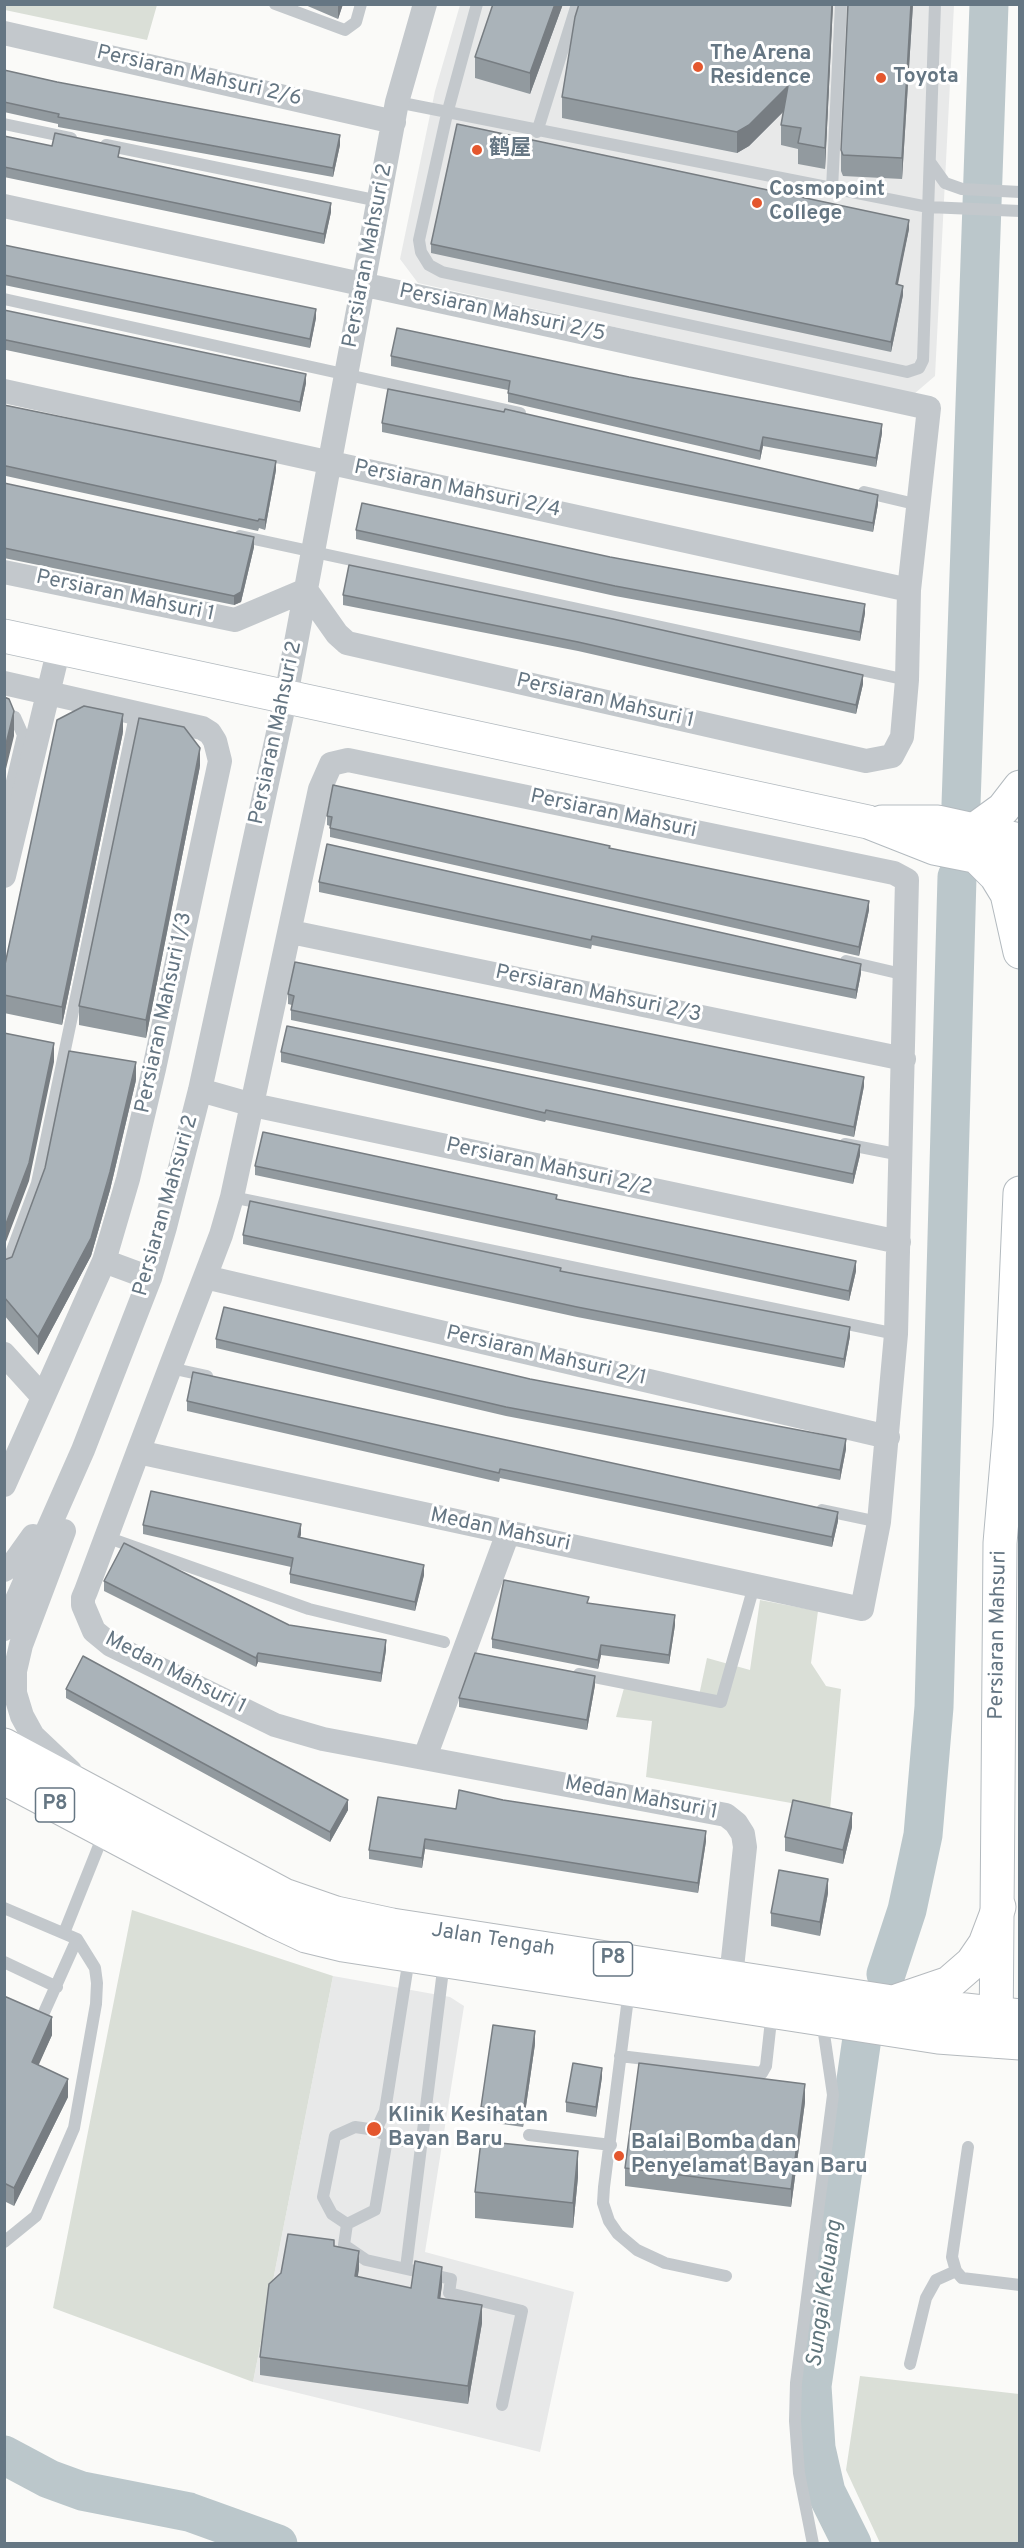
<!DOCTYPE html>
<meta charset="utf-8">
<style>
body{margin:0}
#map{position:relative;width:1024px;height:2548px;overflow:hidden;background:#fafaf8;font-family:Overpass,sans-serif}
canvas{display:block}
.frame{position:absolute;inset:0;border:6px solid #657683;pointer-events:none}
</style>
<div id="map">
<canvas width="1024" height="2548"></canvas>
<div class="frame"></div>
</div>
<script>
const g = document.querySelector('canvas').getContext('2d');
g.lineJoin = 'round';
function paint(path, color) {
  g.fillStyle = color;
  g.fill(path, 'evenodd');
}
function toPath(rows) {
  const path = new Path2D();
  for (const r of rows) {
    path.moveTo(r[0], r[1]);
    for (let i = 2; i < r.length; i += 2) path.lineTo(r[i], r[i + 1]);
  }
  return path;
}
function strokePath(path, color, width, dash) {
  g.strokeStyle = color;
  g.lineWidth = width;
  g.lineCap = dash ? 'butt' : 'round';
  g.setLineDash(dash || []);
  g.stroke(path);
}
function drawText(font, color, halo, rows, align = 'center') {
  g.font = font + ' Overpass,"Noto Sans SC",sans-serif';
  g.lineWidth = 6;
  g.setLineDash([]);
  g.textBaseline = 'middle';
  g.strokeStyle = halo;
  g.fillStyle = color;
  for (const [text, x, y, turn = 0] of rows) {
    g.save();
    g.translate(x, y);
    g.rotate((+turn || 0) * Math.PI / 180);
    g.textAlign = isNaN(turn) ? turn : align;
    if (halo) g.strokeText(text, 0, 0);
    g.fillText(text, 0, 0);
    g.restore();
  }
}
paint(toPath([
 [460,5,954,5,935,376,914,394,418,283,400,259,435,91],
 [333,1976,450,1997,464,2006,425,2252,574,2292,540,2452,253,2382]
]), '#e8e9e9');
paint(toPath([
 [5,4,156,4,157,5,147,40,5,10],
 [760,1600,818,1611,811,1663,826,1686,841,1689,830,1810,646,1777,652,1721,616,1717,624,1688,698,1700,707,1658,750,1670],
 [132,1910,333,1976,253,2382,53,2308],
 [860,2376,1019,2394,1019,2543,880,2543,846,2470]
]), '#dadfd7');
strokePath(toPath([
 [961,804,989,4],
 [886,1974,907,1910,923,1835,934,1707,957,877],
 [4,2455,49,2479,82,2491,189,2512,278,2544],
 [852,2544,826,2492,816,2448,812,2386,862,2038]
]), '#bbc7cb', 39);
const secondary = toPath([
 [4,636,868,822,934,848,1020,865],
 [882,822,938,822,1020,840],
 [974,830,1003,809,1020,787],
 [976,856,996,876,1007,894,1020,952],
 [996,2041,1000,1543,1010,1427,1020,1193]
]);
const primary = toPath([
 [4,1745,284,1895,336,1913,392,1925,892,2002,1020,2016],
 [4,1778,274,1921,306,1936,343,1945,938,2037,1020,2043],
 [899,2000,949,1983,972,1963,985,1944,999,1907]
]);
strokePath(secondary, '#b3babf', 35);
strokePath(primary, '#b5babe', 35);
strokePath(toPath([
 [275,4,345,30,356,22,361,4],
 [477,4,447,114,419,240,421,252,429,265,442,272,907,372,919,368,923,360,935,4],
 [397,102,928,207,1020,211],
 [4,124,71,138],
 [537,132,577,4],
 [106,145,379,201],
 [930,162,945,183,962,189,1020,192],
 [832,189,841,4],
 [4,299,520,413],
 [864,492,919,505],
 [240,536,907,680],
 [4,715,15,717,23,735,4,815],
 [846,961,906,975],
 [845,1144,901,1155],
 [232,1197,896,1334],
 [4,1272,37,1183,136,711],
 [170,1368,207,1376],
 [822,1510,879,1522],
 [106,1537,309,1609,444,1642],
 [579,1674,721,1702,754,1586],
 [4,1908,77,1939,95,1968,97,1983,96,2004,74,2128,36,2216,4,2242],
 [64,1933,104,1833],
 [4,1962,57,1987],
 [629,1990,604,2187,603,2203,609,2221,618,2234,637,2250,665,2263,726,2276],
 [4,2004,34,2017,42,2017,77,1939],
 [620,2056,762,2073,766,2066,772,2011],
 [376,2130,385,2111,409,1958],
 [529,2135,611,2145],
 [422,2143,387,2139,375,2210,347,2224,344,2245,366,2260,451,2279,449,2293,522,2311,502,2405],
 [968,2147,952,2257,956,2271,962,2278,1020,2285],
 [347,2224,332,2214,323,2197,335,2136,355,2127,376,2130,381,2133],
 [406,2268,444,1962],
 [910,2364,926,2298,936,2280,956,2271],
 [813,2544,799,2473,795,2421,796,2383,833,2095,822,2020]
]), '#c3c8cc', 12);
strokePath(toPath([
 [4,33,394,122],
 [4,206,929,408,909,590,907,680,902,737,892,756,866,761,347,643,337,634,306,590],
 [4,391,909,590],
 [4,572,235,620,306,590],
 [4,683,202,728,210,733,215,741,220,761,154,1069,128,1179,104,1261,4,1485],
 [4,876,59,648],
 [291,932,904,1059],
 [200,1090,253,1105,899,1242],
 [104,1261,150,1278],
 [205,1277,888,1437],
 [4,1354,42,1396],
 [138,1452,862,1609,879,1522,896,1334,907,880,894,873,348,760,331,764,320,789,232,1197,221,1235,205,1277,170,1368,138,1452,86,1591,83,1598,83,1605,94,1631,111,1645,275,1725,323,1739,726,1815,736,1823,743,1834,745,1847,731,1977],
 [64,1531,21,1645,15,1671,15,1693,22,1716,33,1736,70,1771],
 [4,1570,13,1564,33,1536],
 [4,1629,83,1450,150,1278,165,1227,200,1090,286,696,397,102,425,4],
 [425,1757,508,1533]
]), '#c3c8cc', 24);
strokePath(secondary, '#fff', 33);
strokePath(primary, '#fff', 33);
paint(toPath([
 [303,4,343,4,338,19],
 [563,4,530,94,475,78,475,57],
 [833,4,825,169,798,164,798,149,781,145,781,125,783,112,749,146,737,153,562,118,562,97],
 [848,4,913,4,902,179,843,176,841,171,841,150],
 [4,70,340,145,333,177,58,127,58,124,4,112],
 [4,136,52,146,119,157,331,212,324,244,4,177],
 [909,229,897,284,903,295,891,352,431,253,431,244],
 [4,245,316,318,310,348,4,285],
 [4,310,306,383,300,412,6,350,5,354],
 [391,356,882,433,876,467,763,446,760,460,508,402,508,390,391,366],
 [4,405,276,470,265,530,259,528,258,531,6,476,4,477],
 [382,423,878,504,873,532,382,432],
 [4,483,254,547,241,602,234,605,4,558],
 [356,530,865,613,860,641,615,596,356,539],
 [343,595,863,684,856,714,578,651,343,605],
 [123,732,62,1025,4,1013,4,969],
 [200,766,146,1038,79,1025,79,1006],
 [327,816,610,848,869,910,859,956,330,837,330,826,327,825],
 [319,882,861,973,856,999,592,945,591,949,319,892],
 [288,994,864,1086,854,1137,291,1020,291,1010,292,1005,288,1004],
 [281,1052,860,1155,853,1184,546,1120,545,1122,281,1062],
 [136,1080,110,1190,91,1256,38,1355,4,1315,4,1260,12,1257],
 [255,1166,557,1199,856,1271,849,1301,255,1175],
 [243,1235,561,1271,850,1336,844,1368,577,1317,243,1244],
 [216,1339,530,1379,846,1449,840,1480,506,1416,216,1348],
 [187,1401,838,1521,832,1547,500,1478,499,1482,187,1411],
 [143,1525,301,1534,300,1537,424,1575,415,1611,290,1583,290,1574,291,1567,143,1534],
 [104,1581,289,1625,386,1650,381,1682,258,1662,256,1667,104,1591],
 [589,1604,675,1625,669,1664,601,1655,598,1669,492,1648,492,1639],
 [595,1685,587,1730,459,1707,459,1698],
 [66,1689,348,1810,330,1842,66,1698],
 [503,1800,706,1841,698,1893,425,1849,422,1868,369,1859,369,1850,456,1809],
 [852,1827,843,1864,785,1851,785,1837],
 [828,1893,820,1936,771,1926,771,1913],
 [4,1996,52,2035,38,2065,68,2097,14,2206,4,2201],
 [535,2044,523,2127,481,2121,481,2107],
 [602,2077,596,2117,566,2112,566,2102],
 [805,2102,791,2207,625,2186,625,2168],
 [578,2177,573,2228,475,2218,475,2192],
 [334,2246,359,2269,357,2277,411,2288,442,2285,440,2298,482,2323,468,2404,260,2375,260,2357]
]), '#929a9f');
paint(toPath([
 [343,4,338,19,338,5],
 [555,4,563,4,530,94,530,73],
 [832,4,833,4,825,169,825,148],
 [911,4,913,4,902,179,902,158],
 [788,86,788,107,749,146,737,153,737,132],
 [340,135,340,145,333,177,333,168],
 [331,203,331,212,324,244,324,234],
 [909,220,909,229,896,294,896,284],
 [903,286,903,295,891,352,891,342],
 [316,309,316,318,310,348,310,339],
 [306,374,306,383,300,412,300,402],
 [882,424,882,433,876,467,876,458],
 [763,437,763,446,760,460,760,451],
 [276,461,276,470,265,530,265,520],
 [878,495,878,504,873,532,873,523],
 [254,537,254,547,241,602,234,605,234,596],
 [865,604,865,613,860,641,860,632],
 [863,675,863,684,856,714,856,705],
 [14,711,14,736,4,777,4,752],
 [123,714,123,732,62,1025,62,1007],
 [200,748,200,766,146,1038,146,1020],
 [869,901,869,910,859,956,859,947],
 [861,964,861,973,856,999,856,990],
 [54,1043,54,1062,29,1181,4,1247,4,1229],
 [136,1062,136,1080,110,1190,91,1256,38,1355,38,1337],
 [864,1077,864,1086,854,1137,854,1127],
 [860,1145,860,1155,853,1184,853,1174],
 [856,1261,856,1271,849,1301,849,1291],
 [850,1327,850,1336,844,1368,844,1359],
 [846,1439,846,1449,840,1480,840,1470],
 [838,1512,838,1521,832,1547,832,1537],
 [301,1524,301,1534,298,1546,298,1537],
 [424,1565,424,1575,415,1611,415,1602],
 [675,1615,675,1625,669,1664,669,1655],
 [386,1640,386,1650,381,1682,381,1673],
 [601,1645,601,1655,598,1669,598,1660],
 [258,1653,258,1662,256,1667,256,1658],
 [595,1676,595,1685,587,1730,587,1720],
 [348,1800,348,1810,330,1842,330,1832],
 [852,1813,852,1827,843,1864,843,1850],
 [706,1831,706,1841,698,1893,698,1883],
 [425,1839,425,1849,422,1868,422,1858],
 [828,1879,828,1893,820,1936,820,1922],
 [52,2017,52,2035,32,2080,32,2062],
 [535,2031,535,2044,523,2127,523,2113],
 [602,2068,602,2077,596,2117,596,2107],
 [68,2079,68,2097,14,2206,14,2188],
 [805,2084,805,2102,791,2207,791,2189],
 [578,2151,578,2177,573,2228,573,2203],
 [359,2251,359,2269,355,2295,355,2276],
 [442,2267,442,2285,438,2316,438,2298],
 [482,2305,482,2323,468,2404,468,2386]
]), '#777d82');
const building = toPath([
 [493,4,555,4,530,73,475,57,493,4],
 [579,4,832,4,825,148,798,143,801,128,781,125,788,86,749,125,737,132,562,97,575,17,579,4],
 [848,4,911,4,902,158,843,155,841,150,848,4],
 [4,70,57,82,340,135,333,168,58,117,59,114,4,102,4,70],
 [457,124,909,220,896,284,903,286,891,342,431,244,457,124],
 [55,133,120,147,118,157,331,203,324,234,4,167,4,136,52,146,55,133],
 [4,245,316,309,310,339,4,275,4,245],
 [4,310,306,374,300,402,6,340,4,344,4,310],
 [397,328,629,377,882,424,876,458,763,437,760,451,508,393,510,381,391,356,397,328],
 [388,389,504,412,505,409,878,495,873,523,382,423,388,389],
 [4,405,276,461,265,520,259,519,258,521,6,466,4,467,4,405],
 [4,483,254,537,241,592,234,596,4,548,4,483],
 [362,503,610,557,865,604,860,632,615,586,356,530,362,503],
 [349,565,613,619,863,675,856,705,578,642,343,595,349,565],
 [4,697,9,699,14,711,4,752,4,697],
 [84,706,123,714,62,1007,4,995,4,969,57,720,84,706],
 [139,718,184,727,200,748,146,1020,79,1006,139,718],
 [333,785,610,846,609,848,869,901,859,947,330,828,332,817,327,816,333,785],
 [327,844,861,964,856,990,592,936,591,940,319,882,327,844],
 [295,962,864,1077,854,1127,291,1010,294,996,288,994,295,962],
 [287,1026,860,1145,853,1174,546,1110,545,1113,281,1052,287,1026],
 [4,1033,54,1043,29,1163,4,1229,4,1033],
 [69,1051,136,1062,110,1172,91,1238,38,1337,4,1297,4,1260,12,1257,45,1168,69,1051],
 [263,1132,557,1195,556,1199,856,1261,849,1291,255,1166,263,1132],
 [250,1201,561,1268,560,1271,850,1327,844,1359,577,1307,243,1235,250,1201],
 [224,1307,530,1379,846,1439,840,1470,506,1407,216,1339,224,1307],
 [193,1372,838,1512,832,1537,500,1469,499,1473,187,1401,193,1372],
 [151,1491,301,1524,298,1537,424,1565,415,1602,290,1574,293,1558,143,1525,151,1491],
 [124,1543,289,1625,386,1640,381,1673,258,1653,256,1658,104,1581,124,1543],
 [504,1580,589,1597,587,1603,675,1615,669,1655,601,1645,598,1660,492,1639,504,1580],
 [475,1653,595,1676,587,1720,459,1698,475,1653],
 [83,1656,348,1800,330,1832,66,1689,83,1656],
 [459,1790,503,1800,706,1831,698,1883,425,1839,422,1858,369,1850,378,1797,456,1809,459,1790],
 [793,1800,852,1813,843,1850,785,1837,793,1800],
 [779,1870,828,1879,820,1922,771,1913,779,1870],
 [4,1996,52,2017,32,2062,68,2079,14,2188,4,2183,4,1996],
 [493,2025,535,2031,523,2113,481,2107,493,2025],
 [573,2063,602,2068,596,2107,566,2102,573,2063],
 [639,2063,805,2084,791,2189,625,2168,639,2063],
 [481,2141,578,2151,573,2203,475,2192,481,2141],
 [288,2234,334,2240,334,2246,359,2251,355,2276,411,2288,415,2261,442,2267,438,2298,482,2305,468,2386,260,2357,269,2284,281,2273,288,2234]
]);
paint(building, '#aab3b9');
strokePath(building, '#777d82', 1.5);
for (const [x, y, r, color] of [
 [698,67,6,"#e4572e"],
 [881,78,6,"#e4572e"],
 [477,150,6,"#e4572e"],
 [757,203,6,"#e4572e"],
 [374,2129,8,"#e4572e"],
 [619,2156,6,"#e4572e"]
]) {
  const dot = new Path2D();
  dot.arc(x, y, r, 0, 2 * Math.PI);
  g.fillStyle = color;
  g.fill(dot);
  strokePath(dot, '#fff', 2);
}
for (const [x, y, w] of [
 [55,1805,39],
 [613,1959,39]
]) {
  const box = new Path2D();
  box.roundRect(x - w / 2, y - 17, w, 34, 4.5);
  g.fillStyle = '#fff';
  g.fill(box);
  strokePath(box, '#657683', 1.5);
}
drawText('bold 20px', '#657683', null, [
 ["P8",55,1805],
 ["P8",613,1959]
]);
drawText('bold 21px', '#657683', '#fff', [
 ["The Arena",710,55],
 ["Residence",710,79],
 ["Toyota",893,78],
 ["鹤屋",489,150],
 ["Cosmopoint",769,191],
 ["College",769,215],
 ["Klinik Kesihatan",388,2117],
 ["Bayan Baru",388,2141],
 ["Balai Bomba dan",631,2144],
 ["Penyelamat Bayan Baru",631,2168]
], 'left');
drawText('21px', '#657683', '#fff', [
 ["Persiaran Mahsuri 2/6",199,77,13],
 ["Persiaran Mahsuri 2",369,256,-79],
 ["Persiaran Mahsuri 2/5",502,314,12],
 ["Persiaran Mahsuri 2/4",457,490,12],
 ["Persiaran Mahsuri 1",125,597,12],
 ["Persiaran Mahsuri 1",605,702,13],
 ["Persiaran Mahsuri 2",277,733,-78],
 ["Persiaran Mahsuri",613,815,12],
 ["Persiaran Mahsuri 2/3",598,995,12],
 ["Persiaran Mahsuri 1/3",165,1013,-78],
 ["Persiaran Mahsuri 2/2",549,1168,12],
 ["Persiaran Mahsuri 2",167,1206,-74],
 ["Persiaran Mahsuri 2/1",546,1357,13],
 ["Medan Mahsuri",500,1531,12],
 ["Persiaran Mahsuri",999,1635,-89],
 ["Medan Mahsuri 1",175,1674,27],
 ["Medan Mahsuri 1",641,1799,11],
 ["Jalan Tengah",493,1941,9]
]);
drawText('italic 22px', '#60757c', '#fff', [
 ["Sungai Keluang",826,2294,-82]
]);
</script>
